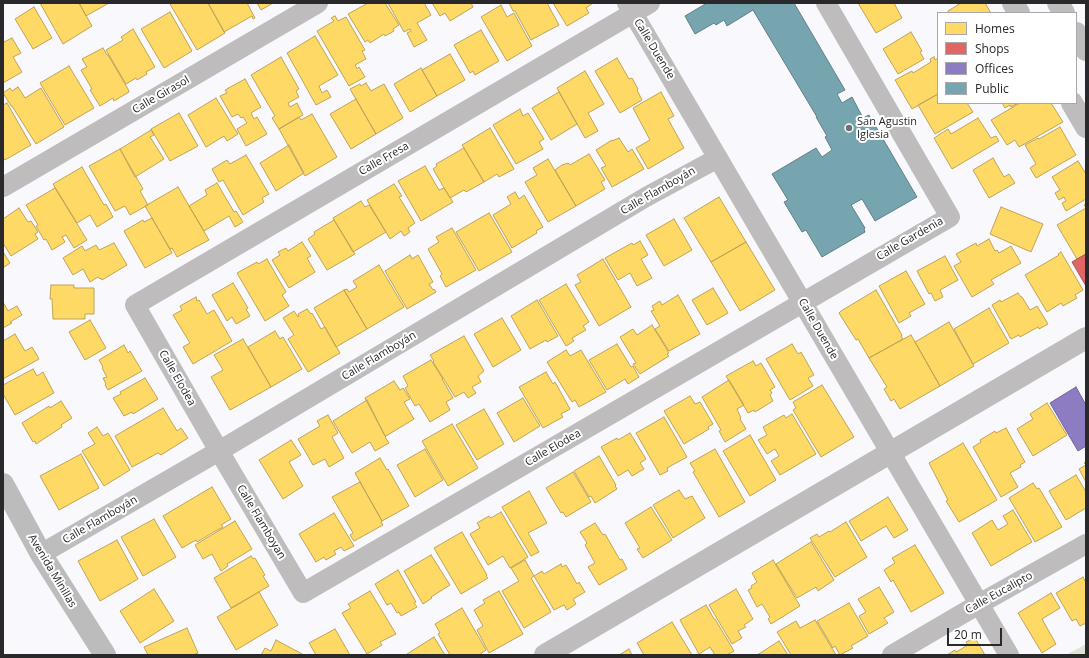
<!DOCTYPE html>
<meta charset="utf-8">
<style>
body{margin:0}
#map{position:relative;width:1089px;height:658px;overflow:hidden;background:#f8f8fd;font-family:"Open Sans",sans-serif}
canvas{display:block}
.frame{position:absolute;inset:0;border:4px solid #29292c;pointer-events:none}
.legend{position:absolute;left:937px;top:12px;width:140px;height:92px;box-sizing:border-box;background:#fff;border:1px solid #a9a9ab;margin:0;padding:5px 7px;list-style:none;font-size:12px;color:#29292c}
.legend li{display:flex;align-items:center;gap:8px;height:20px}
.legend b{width:20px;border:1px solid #a9a9ab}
.scale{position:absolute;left:947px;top:628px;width:55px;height:18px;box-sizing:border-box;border:2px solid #29292c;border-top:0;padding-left:5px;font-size:12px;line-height:14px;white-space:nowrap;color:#29292c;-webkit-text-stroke:3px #fff;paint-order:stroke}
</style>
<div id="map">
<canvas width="1089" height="658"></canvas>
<div class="frame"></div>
<ul class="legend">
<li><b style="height:11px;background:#ffd966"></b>Homes</li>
<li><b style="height:11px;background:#e06666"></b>Shops</li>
<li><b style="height:11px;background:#8e7cc3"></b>Offices</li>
<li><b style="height:11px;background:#76a5af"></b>Public</li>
</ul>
<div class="scale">20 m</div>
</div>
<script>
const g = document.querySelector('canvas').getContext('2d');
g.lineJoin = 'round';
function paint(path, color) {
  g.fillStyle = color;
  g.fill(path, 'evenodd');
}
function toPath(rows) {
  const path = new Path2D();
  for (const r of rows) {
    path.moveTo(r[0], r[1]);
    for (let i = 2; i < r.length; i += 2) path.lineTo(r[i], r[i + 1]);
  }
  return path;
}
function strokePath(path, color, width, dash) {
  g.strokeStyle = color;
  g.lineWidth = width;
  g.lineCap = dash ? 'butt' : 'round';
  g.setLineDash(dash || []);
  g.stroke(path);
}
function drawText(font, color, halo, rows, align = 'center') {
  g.font = font + ' "Open Sans",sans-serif';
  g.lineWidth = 4;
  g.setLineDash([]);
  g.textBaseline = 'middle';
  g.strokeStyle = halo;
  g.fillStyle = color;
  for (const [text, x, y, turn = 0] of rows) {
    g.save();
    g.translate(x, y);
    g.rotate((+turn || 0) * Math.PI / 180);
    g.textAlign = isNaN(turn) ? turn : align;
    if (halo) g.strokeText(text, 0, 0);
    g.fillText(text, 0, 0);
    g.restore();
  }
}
paint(toPath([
 [1086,644,1086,655,1066,655]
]), '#dee4d6');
const homes = toPath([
 [40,3,79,3,92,26,63,44,40,3],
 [79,3,109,3,86,16,79,3],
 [172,3,208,3,225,33,197,50,170,4,172,3],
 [208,3,247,3,255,18,253,19,252,16,224,32,208,3],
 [257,3,273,3,261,10,257,3],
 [368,3,385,3,399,25,393,29,394,31,385,36,384,34,370,43,368,40,365,42,348,14,368,3],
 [388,3,424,3,431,15,417,23,427,40,414,47,407,33,411,31,410,29,404,32,388,3],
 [432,3,471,3,473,7,450,21,445,13,440,16,432,3],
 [509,3,547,3,559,25,531,40,515,11,513,11,509,3],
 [553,3,593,3,586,8,589,13,567,26,553,3],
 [858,3,894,3,902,18,876,33,858,3],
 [961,3,985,3,991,13,949,13,948,11,961,3],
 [501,5,507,17,514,13,532,46,507,61,481,17,501,5],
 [34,7,52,38,33,49,15,19,34,7],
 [170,12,192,51,164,68,141,29,170,12],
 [335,16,338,21,346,17,365,50,362,51,366,59,355,65,357,69,359,67,365,77,349,86,317,31,334,21,331,18,335,16],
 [133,29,155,67,146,72,147,74,137,80,136,78,126,84,106,50,123,40,121,37,133,29],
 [481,30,499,61,475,75,473,71,470,73,454,45,481,30],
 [911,32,922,51,920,52,924,59,898,74,883,49,911,32],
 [315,36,338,75,319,86,322,93,327,90,331,97,316,105,287,53,315,36],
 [12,38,21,53,13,57,22,72,3,83,3,41,4,42,12,38],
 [103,48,107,55,108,55,128,89,129,92,114,101,113,98,100,106,90,90,92,89,81,70,87,67,82,59,103,48],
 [450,54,465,80,437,96,422,70,450,54],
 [281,57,299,89,296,91,299,97,288,103,290,107,297,103,303,115,279,129,272,118,275,116,251,75,281,57],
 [934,57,935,60,938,58,938,94,912,109,895,80,912,71,913,73,931,62,930,59,934,57],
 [617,58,629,79,632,78,638,89,637,90,642,100,620,113,595,71,617,58],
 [69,66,94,108,65,125,40,83,69,66],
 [421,68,437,96,410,112,394,84,421,68],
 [585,71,604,104,588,113,598,131,585,138,557,88,585,71],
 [245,79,261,107,251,113,254,119,257,117,267,134,246,146,237,129,247,123,243,117,241,118,238,114,232,117,220,96,227,93,225,90,245,79],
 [366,83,371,91,384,84,403,118,376,134,350,89,360,84,361,86,366,83],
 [18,87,25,98,41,88,64,127,36,144,12,106,11,106,3,93,10,88,12,91,18,87],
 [559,92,577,124,551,140,532,108,559,92],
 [661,92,674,116,668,119,684,148,648,169,636,148,650,140,633,108,661,92],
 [938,94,938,103,967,103,973,112,935,134,918,105,938,94],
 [216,98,238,134,227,141,224,136,206,147,188,115,216,98],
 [356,99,376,134,351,149,330,114,356,99],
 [7,103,31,145,5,160,3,157,3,105,7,103],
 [1002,103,1018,103,1011,107,1010,105,1005,108,1002,103],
 [1020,103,1051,103,1063,122,1019,147,1015,140,1007,145,991,120,1020,103],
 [520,109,523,116,528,113,544,139,539,142,543,149,516,164,493,125,520,109],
 [179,113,198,146,170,161,151,129,179,113],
 [312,114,337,157,305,176,279,129,299,117,301,120,312,114],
 [978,118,991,138,996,136,999,141,952,169,934,138,948,129,951,134,978,118],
 [1060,127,1076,155,1036,178,1030,168,1036,164,1025,145,1038,138,1039,139,1060,127],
 [490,128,514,169,499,177,497,174,484,182,462,145,490,128],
 [151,130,154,135,150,137,164,159,135,177,120,149,151,130],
 [619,138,628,152,632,149,644,169,612,187,601,168,606,166,596,150,612,140,612,141,619,138],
 [289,145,304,173,276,191,260,163,289,145],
 [464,148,484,182,466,192,464,190,450,198,433,169,437,166,436,164,464,148],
 [120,149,143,189,140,191,148,205,130,215,125,206,115,211,89,166,120,149],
 [589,154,605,180,601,182,605,189,576,206,555,170,562,165,568,163,570,165,589,154],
 [246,155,269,194,262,198,264,202,243,215,223,180,219,182,212,169,227,160,230,164,246,155],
 [993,158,1004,177,1009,174,1015,183,989,198,973,170,993,158],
 [548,159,576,206,548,222,525,182,537,175,533,168,548,159],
 [1078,161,1086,174,1086,199,1066,211,1062,203,1066,201,1064,197,1059,200,1055,193,1060,190,1052,177,1078,161],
 [425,166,439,190,444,188,453,202,421,221,398,181,425,166],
 [82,167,104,205,106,204,113,217,97,227,90,215,77,223,53,184,82,167],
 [217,183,234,212,236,211,243,222,235,227,229,216,204,231,189,206,207,195,205,190,217,183],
 [394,184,402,196,399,197,415,223,408,228,410,232,404,236,401,231,390,239,367,200,394,184],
 [178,187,209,240,177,257,172,248,170,249,145,206,178,187],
 [55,188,87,240,74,248,66,235,62,237,65,242,52,250,46,239,44,240,36,226,38,225,26,205,55,188],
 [515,192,519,199,524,195,543,227,536,231,537,233,512,248,493,215,511,204,507,197,515,192],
 [719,197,746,242,711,262,684,218,719,197],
 [361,201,365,207,369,205,386,232,353,252,333,218,361,201],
 [1086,204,1086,254,1077,259,1057,225,1086,208,1084,205,1086,204],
 [1001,207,1043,224,1031,252,990,234,1001,207],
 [19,208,28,222,31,221,38,232,35,234,38,239,11,256,3,243,3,219,19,208],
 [489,213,512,252,479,271,456,232,489,213],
 [152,218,172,253,145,268,124,231,143,220,144,222,152,218],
 [674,219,692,250,664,266,646,235,674,219],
 [334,220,355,254,327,270,308,239,315,234,314,232,334,220],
 [452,228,476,270,446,287,440,276,442,274,428,249,439,242,436,237,452,228],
 [989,239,995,251,997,250,999,253,1011,246,1021,263,991,280,994,284,972,297,954,266,961,262,956,254,976,243,977,246,989,239],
 [640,241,648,255,641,259,652,278,637,286,630,273,618,280,605,258,632,243,633,245,640,241],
 [302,242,311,256,307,258,315,272,289,288,272,260,280,255,278,252,286,248,288,251,302,242],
 [746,242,775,290,740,311,711,262,746,242],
 [114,243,127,265,102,280,101,278,100,279,98,277,90,282,83,269,73,275,63,258,82,246,85,251,96,245,99,250,114,243],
 [3,252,10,263,3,268,3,252],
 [1061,252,1083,290,1075,295,1077,298,1063,306,1061,303,1047,312,1025,275,1059,255,1058,254,1061,252],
 [410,255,412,259,418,255,433,282,429,284,433,290,434,289,436,292,407,309,385,271,410,255],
 [945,256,958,280,940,290,943,297,935,301,931,293,929,294,917,271,945,256],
 [267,259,286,292,282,295,289,306,265,321,237,273,257,262,258,264,267,259],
 [603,259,631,307,599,326,575,285,581,282,577,275,603,259],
 [379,265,404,307,367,329,344,290,347,289,349,292,357,287,353,281,379,265],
 [906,271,925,304,909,313,911,316,899,323,879,286,906,271],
 [233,283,248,308,246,309,250,316,236,324,232,317,227,321,212,295,233,283],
 [566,284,589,322,583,326,586,330,572,338,574,341,566,346,539,300,566,284],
 [51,285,74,285,74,288,94,288,94,314,85,314,85,319,53,319,52,299,50,299,51,285],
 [713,288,728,313,707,325,692,300,713,288],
 [344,290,367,329,336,347,314,308,344,290],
 [876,290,902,335,901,336,903,339,869,358,858,339,856,340,839,313,841,311,876,290],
 [1018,293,1021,297,1022,297,1030,310,1037,306,1048,324,1039,329,1038,327,1020,337,1019,335,1011,339,992,305,1000,300,1001,302,1018,293],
 [678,295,700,334,669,351,655,329,660,326,651,311,654,310,652,306,660,301,662,305,678,295],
 [196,297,197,301,199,300,207,314,214,310,232,341,193,364,183,347,190,343,173,315,182,310,180,306,196,297],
 [537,300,558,336,547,342,546,340,530,349,511,316,537,300],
 [3,302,8,311,17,306,22,315,10,322,12,323,3,328,3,302],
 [989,308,1009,343,973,364,954,329,989,308],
 [307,309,311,314,312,313,321,329,325,327,340,353,308,372,288,339,294,335,283,318,294,311,298,317,299,316,298,314,307,309],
 [502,318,521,350,493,367,474,334,502,318],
 [90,320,106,348,85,360,69,332,90,320],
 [949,322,974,366,940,386,915,342,949,322],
 [652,325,669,353,667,354,669,356,640,374,633,364,636,363,620,337,633,329,637,335,652,325],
 [275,331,280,339,283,337,302,369,271,387,248,347,275,331],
 [15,334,25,351,32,347,39,359,3,379,3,341,15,334],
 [911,335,940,386,900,409,894,399,891,401,884,389,887,387,869,358,911,335],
 [464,336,484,371,478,376,481,382,472,387,476,393,468,398,464,392,455,397,433,362,434,361,430,355,464,336],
 [243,339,271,387,230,410,211,377,223,370,214,355,243,339],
 [617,344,631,367,633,366,639,377,628,384,625,379,607,390,589,360,617,344],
 [792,344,798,354,801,352,814,375,808,378,813,386,790,400,766,359,792,344],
 [124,345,128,353,130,351,142,371,108,390,105,385,106,384,103,378,107,377,102,368,103,367,99,360,124,345],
 [566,350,570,356,581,350,606,392,579,407,575,400,572,402,547,362,566,350],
 [431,360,443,379,442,379,453,398,446,402,450,410,430,422,419,404,415,406,405,388,408,386,403,376,431,360],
 [753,361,756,366,761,363,775,387,770,390,772,393,770,395,773,401,755,412,754,410,748,413,726,376,753,361],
 [33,369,37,376,43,372,54,393,15,415,3,394,3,385,33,369],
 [546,372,553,384,555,382,570,409,561,414,563,417,543,428,519,387,546,372],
 [145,378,158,399,133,414,132,412,124,416,113,398,121,394,120,392,145,378],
 [729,380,744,405,737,409,741,418,740,419,746,429,725,442,719,431,721,430,702,397,729,380],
 [394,381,400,390,403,388,410,399,404,402,414,419,386,436,385,436,365,398,394,381],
 [822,385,854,437,821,457,793,410,796,408,793,402,822,385],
 [690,396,695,404,700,402,713,424,708,427,709,429,684,444,664,411,690,396],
 [523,398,540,426,514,442,497,413,523,398],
 [367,400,385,436,386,436,385,437,389,443,375,451,370,442,352,453,333,421,367,400],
 [61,401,72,418,61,425,62,427,36,444,35,441,33,442,22,423,49,406,50,408,61,401],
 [1047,403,1067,435,1033,456,1017,429,1033,419,1030,414,1047,403],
 [163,408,177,431,181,428,188,438,161,455,158,453,132,467,115,436,163,408],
 [484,409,504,444,477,460,456,425,484,409],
 [792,414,816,454,780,475,771,461,779,456,775,449,767,454,758,440,767,435,763,427,784,415,786,418,792,414],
 [328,415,338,433,332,437,344,458,329,467,325,459,313,465,298,439,320,426,317,421,328,415],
 [664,417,687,457,667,468,668,471,660,475,636,433,664,417],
 [452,424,478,468,448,486,422,441,452,424],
 [97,427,103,436,108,433,130,470,104,486,82,451,95,444,88,433,97,427],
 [1006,428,1025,462,1020,465,1021,467,1010,473,1018,487,1001,497,973,447,981,442,980,440,995,431,996,433,1006,428],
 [630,433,646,459,640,463,644,469,632,476,628,470,618,476,601,447,617,438,618,440,630,433],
 [750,435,776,480,750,496,723,451,750,435],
 [291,440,301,455,289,462,303,486,283,499,259,460,291,440],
 [963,443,997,500,959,522,946,501,948,500,929,463,963,443],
 [425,449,443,480,415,497,397,465,425,449],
 [715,449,745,502,719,517,693,472,695,471,690,463,715,449],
 [81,454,99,488,59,510,40,476,81,454],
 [599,456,616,485,615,486,617,489,595,503,591,496,589,497,574,471,599,456],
 [380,458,387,470,388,469,409,506,382,521,355,473,380,458],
 [1086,462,1086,482,1079,469,1086,465,1084,463,1086,462],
 [573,472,591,502,566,517,563,512,561,513,546,488,573,472],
 [1076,475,1086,492,1086,508,1066,520,1049,491,1076,475],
 [360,482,382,521,381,522,383,525,354,541,350,535,353,533,332,497,360,482],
 [1033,483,1037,489,1039,488,1062,527,1035,542,1009,498,1033,483],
 [212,487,231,519,221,525,223,527,212,533,197,542,196,540,182,548,163,516,212,487],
 [679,490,685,499,692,496,705,518,673,538,653,505,679,490],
 [529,491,547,523,528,533,539,552,531,556,502,507,529,491],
 [888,497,908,530,894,538,886,526,861,541,849,521,888,497],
 [651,507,672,540,643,558,637,549,640,548,625,523,651,507],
 [1013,510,1032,542,991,566,972,533,992,520,998,530,1008,524,1003,516,1013,510],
 [501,512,528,557,510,568,503,556,488,565,470,534,480,528,477,523,489,516,491,518,501,512],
 [334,513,354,546,344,551,341,547,334,551,336,554,326,560,324,557,316,562,299,534,334,513],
 [154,519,176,557,143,576,121,537,154,519],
 [235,521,252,549,227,564,228,566,221,571,212,554,203,559,195,545,235,521],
 [846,522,867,557,835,577,810,538,817,534,819,537,829,531,830,532,846,522],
 [595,523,603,535,605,534,620,560,622,559,627,569,599,585,588,567,595,563,585,545,587,543,580,532,595,523],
 [462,532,487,575,486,576,488,578,461,594,434,548,462,532],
 [117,540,138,579,100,601,78,561,117,540],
 [811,542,834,580,818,591,816,587,797,598,776,564,811,542],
 [915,545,944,593,911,612,893,580,891,582,884,570,895,563,892,558,915,545],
 [431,555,450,585,431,597,432,598,423,604,404,571,431,555],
 [251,556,253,559,255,558,265,575,263,576,269,586,231,608,214,578,251,556],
 [525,560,534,576,531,578,551,612,524,628,502,591,519,581,511,568,525,560],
 [773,560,800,606,771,624,768,619,770,617,762,604,757,607,748,590,752,588,751,586,757,582,752,573,773,560],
 [561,564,562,567,566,565,577,584,579,582,585,592,573,599,576,604,567,610,564,605,554,610,534,576,542,571,544,574,561,564],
 [398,570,416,602,414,603,417,607,401,616,399,612,397,613,391,603,387,605,375,584,398,570],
 [1083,577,1086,583,1086,623,1080,626,1076,619,1072,621,1056,593,1083,577],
 [879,587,894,612,884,618,888,623,869,634,859,616,866,612,858,599,879,587],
 [154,589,174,621,140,643,120,611,154,589],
 [736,589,753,619,744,625,746,627,738,631,742,638,732,644,709,605,736,589],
 [370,591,396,634,380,642,382,645,367,654,342,613,351,608,348,604,370,591],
 [499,591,523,634,489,653,477,630,483,626,474,610,485,603,483,600,499,591],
 [259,592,278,625,236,650,217,617,259,592],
 [1051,593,1060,608,1042,619,1056,644,1042,653,1018,613,1051,593],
 [849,603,868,636,851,646,853,648,840,655,835,646,833,648,817,621,849,603],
 [706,605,714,619,715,619,734,651,727,655,715,655,710,647,699,654,680,620,706,605],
 [462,608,486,650,479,655,450,655,438,634,440,633,435,624,462,608],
 [815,620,836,655,791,655,777,632,796,621,800,628,815,620],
 [672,622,692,655,644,655,637,643,672,622],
 [187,628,198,653,193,655,148,655,144,647,187,628],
 [335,629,350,655,316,655,309,643,335,629],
 [434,637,445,655,408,655,407,654,434,637],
 [975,638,985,655,947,655,955,650,956,652,968,645,966,642,975,638],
 [276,640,304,655,261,655,265,648,271,651,276,640],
 [779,641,788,655,757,655,762,652,779,641],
 [629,649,632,655,619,655,629,649]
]);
paint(homes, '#ffd966');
strokePath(homes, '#bfa455', 1);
const shops = toPath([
 [1086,254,1086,286,1072,262,1086,254]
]);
paint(shops, '#e06666');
strokePath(shops, '#a95455', 1);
const offices = toPath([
 [1076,387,1086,405,1086,446,1078,451,1050,403,1076,387]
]);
paint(offices, '#8e7cc3');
strokePath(offices, '#706396', 1);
const public = toPath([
 [707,3,794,3,845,90,837,94,842,103,852,97,863,118,869,115,917,197,875,221,862,199,851,205,865,228,864,229,865,232,822,257,806,230,802,232,784,202,788,200,772,174,816,148,822,157,832,150,825,137,827,136,816,117,817,117,753,10,727,26,724,20,716,25,714,23,695,34,685,16,707,3]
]);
paint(public, '#76a5af');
strokePath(public, '#5f8088', 1);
strokePath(toPath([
 [627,3,1009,655],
 [650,3,135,305,219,451,303,593,950,217,826,3],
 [3,187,318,3],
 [41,554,219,451,646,197,718,158],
 [892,655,979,604,1086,544]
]), '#bebcbd', 20);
strokePath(toPath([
 [1013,3,1019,13],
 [1058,3,1064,13],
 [1076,33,1086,50],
 [1072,103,1086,127],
 [545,655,1086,338]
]), '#bebcbd', 22);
strokePath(toPath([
 [3,484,41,554,105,655]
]), '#bcbcbd', 22);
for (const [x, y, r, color] of [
 [849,128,4,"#717175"]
]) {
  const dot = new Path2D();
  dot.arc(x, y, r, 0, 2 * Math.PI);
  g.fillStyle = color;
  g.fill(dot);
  strokePath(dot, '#fff', 1.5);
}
drawText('11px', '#29292c', '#fff', [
 ["Calle Duende",654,49,59],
 ["Calle Girasol",161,95,-30],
 ["Calle Fresa",384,159,-30],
 ["Calle Flamboyán",658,191,-30],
 ["Calle Gardenia",910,239,-30],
 ["Calle Duende",818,329,60],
 ["Calle Flamboyán",379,356,-31],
 ["Calle Elodea",177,378,60],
 ["Calle Elodea",553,448,-30],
 ["Calle Flamboyán",100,520,-30],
 ["Calle Flamboyan",261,522,59],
 ["Avenida Minillas",52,571,59],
 ["Calle Eucalipto",999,593,-29]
]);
drawText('11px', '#29292c', '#fff', [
 ["San Agustin",857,122],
 ["Iglesia",857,135]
], 'left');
</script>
